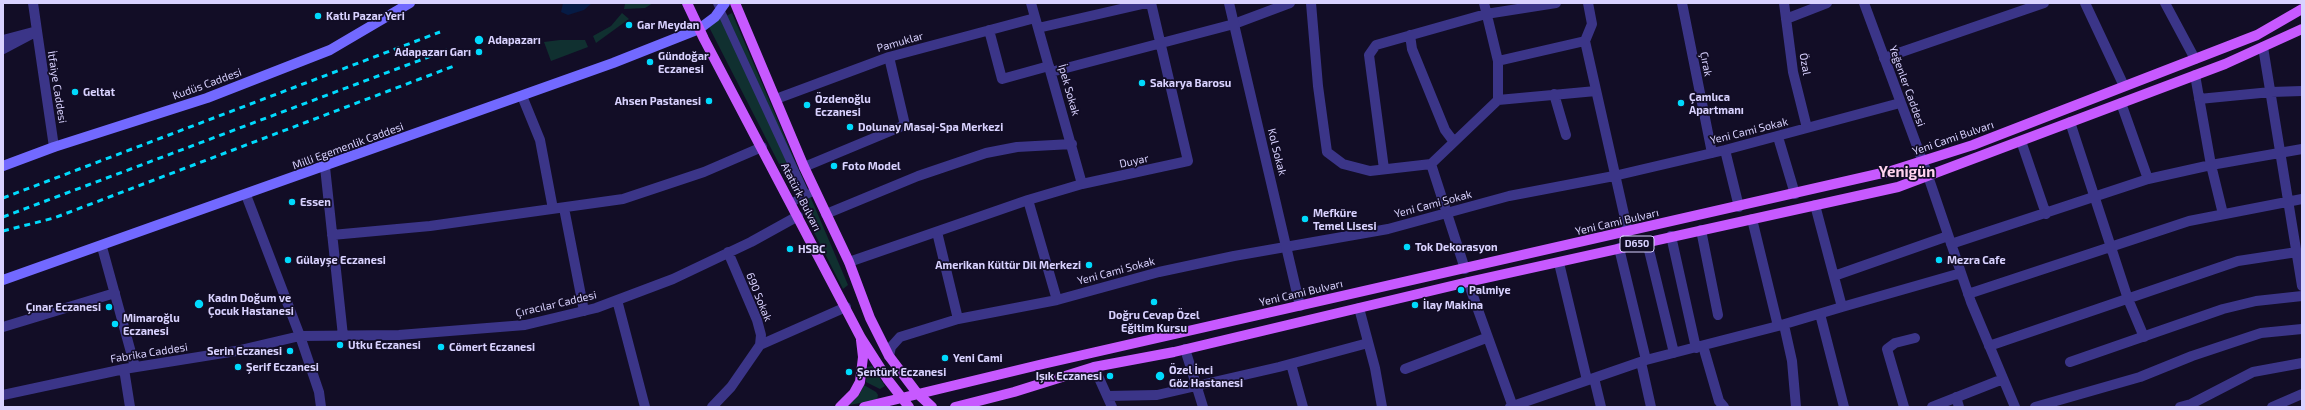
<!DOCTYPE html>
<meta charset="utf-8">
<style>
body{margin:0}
#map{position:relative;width:2305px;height:410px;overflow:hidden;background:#120d26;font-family:"Exo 2",sans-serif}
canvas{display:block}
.frame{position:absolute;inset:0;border:4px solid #d9d2ff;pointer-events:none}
</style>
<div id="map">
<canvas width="2305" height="410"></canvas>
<div class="frame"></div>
</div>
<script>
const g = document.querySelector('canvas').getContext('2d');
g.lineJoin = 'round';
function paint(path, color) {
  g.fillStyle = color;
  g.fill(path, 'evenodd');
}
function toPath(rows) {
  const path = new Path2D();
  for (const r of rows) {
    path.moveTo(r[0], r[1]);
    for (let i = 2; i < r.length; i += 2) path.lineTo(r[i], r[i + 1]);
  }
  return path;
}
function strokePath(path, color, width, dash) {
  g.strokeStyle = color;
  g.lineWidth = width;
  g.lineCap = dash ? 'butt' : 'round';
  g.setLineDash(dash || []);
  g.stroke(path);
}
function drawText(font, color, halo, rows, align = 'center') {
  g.font = font + ' "Exo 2",sans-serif';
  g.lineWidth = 3.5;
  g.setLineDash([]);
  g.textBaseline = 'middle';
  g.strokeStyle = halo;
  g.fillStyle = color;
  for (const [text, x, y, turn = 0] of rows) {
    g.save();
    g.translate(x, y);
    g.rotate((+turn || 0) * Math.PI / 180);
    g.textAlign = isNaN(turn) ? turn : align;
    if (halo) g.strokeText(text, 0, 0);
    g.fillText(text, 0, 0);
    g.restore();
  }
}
paint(toPath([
 [629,3,653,3,645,8,624,9,625,4],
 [622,13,629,19,596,43,593,36,611,26],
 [732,13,848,285,843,289,708,25],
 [560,40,585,40,588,47,551,61,544,42],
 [872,366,885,386,880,389,866,382,867,367],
 [864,385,876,392,878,395,877,400,849,405,859,395]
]), '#103030');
paint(toPath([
 [563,3,592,3,584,10,568,15,561,12]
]), '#061b45');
strokePath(toPath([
 [717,3,806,195,815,191],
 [791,203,806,195]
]), '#3b3588', 8);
strokePath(toPath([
 [1031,3,1082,184],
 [1311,3,1318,86,1327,152,1343,164,1370,171,1431,164],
 [1588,3,1592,24,1585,41,1628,232],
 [1682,3,1712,153],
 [1784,3,1793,72,1807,128],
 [2085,3,2124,86],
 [2165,3,2195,59],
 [1786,19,1827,3],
 [1038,28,1147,3],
 [989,30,1002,79,1049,66],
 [1410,35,1412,49,1445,130,1454,142],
 [3,40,37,31,54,147],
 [2263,47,2302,286],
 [3,49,37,31,33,3],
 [1884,58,2044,3],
 [1498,61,1585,41],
 [1051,72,1234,24,1290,3],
 [2195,75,2211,165,2223,214],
 [1554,94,1566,135],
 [522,96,540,140,553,209],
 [776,99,889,57,1035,18],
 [2199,99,2271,92,2302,91],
 [1498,100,1596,91],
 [2121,103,2148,179],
 [2070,122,2128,299,2144,337],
 [1778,137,1795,194],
 [2021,141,2046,214],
 [1725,150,1739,207],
 [325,167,343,336],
 [804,167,905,125,889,57],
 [1384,169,1369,55,1376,45,1486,14,1556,3],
 [1928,176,1971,302,2015,407],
 [246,195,300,336,319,392,321,407],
 [564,208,584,311],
 [826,214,918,176,986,153,1017,147,1072,144],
 [1752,219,1778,326],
 [1701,230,1718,315],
 [937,232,958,319],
 [332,235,430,226,623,199,704,172,762,147],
 [1671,236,1696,348],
 [1647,242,1674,353],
 [1951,244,2148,179,2211,165,2302,149],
 [102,247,135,367],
 [1619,248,1646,360],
 [849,262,1028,200],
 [1559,263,1587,380],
 [1465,269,1431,164,1498,100,1498,61,1484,3],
 [1834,276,1948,236],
 [1468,282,1513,407],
 [1968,294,2189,221,2302,199],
 [617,300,645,407],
 [1057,300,1028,200,1082,184,1188,161,1151,3],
 [1842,307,1961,273],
 [1359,308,1375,368,1382,407],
 [1820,314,1844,407],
 [1784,325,1792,361,1796,407],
 [3,327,115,293],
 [760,345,846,307],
 [1703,346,1719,401,1724,407],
 [1989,346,2238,261,2297,252],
 [1185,349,1203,407],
 [889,356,891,347,900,337,958,319,1057,300,1159,272,1234,256,1388,229,1509,196,1614,176,1725,150,1900,103],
 [1641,362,1651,407],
 [2070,362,2223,309,2256,301,2302,296],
 [1291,364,1303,407],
 [1094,367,1112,407],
 [124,369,130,407],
 [1405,369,1486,338],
 [1594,378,1601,407],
 [3,395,124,369,236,351,300,336,399,335,525,325,596,308,673,279,751,242,798,216],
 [1107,396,1157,395,1279,367,1368,343],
 [1956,397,1959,407],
 [712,407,731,387,760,345,761,335,757,320,728,252],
 [1510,407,1646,360,1778,326,1842,307,1815,205],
 [1904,407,1887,349,1895,343,1915,338],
 [1932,407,2003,379],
 [2035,407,2140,377,2192,356,2261,333,2302,329],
 [2180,407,2191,404,2253,372,2302,363],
 [2272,407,2302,394]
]), '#3b3588', 10);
strokePath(toPath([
 [1229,3,1300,306],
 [1864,3,1928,176]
]), '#3b3588', 10);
strokePath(toPath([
 [3,166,54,147,207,98,330,50,410,3],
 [3,280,613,63,699,29,715,17,725,3]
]), '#7269ff', 10);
strokePath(toPath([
 [687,3,704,39,861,338,888,380,909,407],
 [735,3,804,167,849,262,870,318,889,356,917,393,932,407],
 [840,407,854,393,860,382,863,357,861,340],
 [864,407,1043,364,1891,171,1973,145,2257,35,2302,9],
 [955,407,1014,392,1094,367,1174,352,1468,282,1898,187,2225,64,2302,29]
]), '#c759ff', 10);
strokePath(toPath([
 [3,198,440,32],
 [3,217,447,50],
 [3,231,54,218,454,66]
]), '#00dafd', 3, [6, 5]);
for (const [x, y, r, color] of [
 [318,16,4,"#00dafd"],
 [629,25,4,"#00dafd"],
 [479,40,5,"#00dafd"],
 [479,52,4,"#00dafd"],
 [650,62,4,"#00dafd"],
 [1142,83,4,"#00dafd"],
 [75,92,4,"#00dafd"],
 [709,101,4,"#00dafd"],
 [1681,103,4,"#00dafd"],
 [807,105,4,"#00dafd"],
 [850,127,4,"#00dafd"],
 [834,166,4,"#00dafd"],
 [292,202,4,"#00dafd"],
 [1305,219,4,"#00dafd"],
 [1407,247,4,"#00dafd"],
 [790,249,4,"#00dafd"],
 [288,260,4,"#00dafd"],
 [1939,260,4,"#00dafd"],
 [1089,265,4,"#00dafd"],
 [1461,290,4,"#00dafd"],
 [1154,302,4,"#00dafd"],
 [199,304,5,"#00dafd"],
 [1415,305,4,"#00dafd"],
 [109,307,4,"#00dafd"],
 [115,324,4,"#00dafd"],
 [340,345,4,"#00dafd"],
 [441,347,4,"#00dafd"],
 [290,351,4,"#00dafd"],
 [945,358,4,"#00dafd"],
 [238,367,4,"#00dafd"],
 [849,372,4,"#00dafd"],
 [1110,376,4,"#00dafd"],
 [1160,376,5,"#00dafd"]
]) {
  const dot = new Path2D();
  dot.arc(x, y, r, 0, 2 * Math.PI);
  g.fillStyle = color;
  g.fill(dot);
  strokePath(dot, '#120d26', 1.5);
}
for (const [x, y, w] of [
 [1637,244,34]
]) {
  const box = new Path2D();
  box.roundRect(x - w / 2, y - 8, w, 16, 3);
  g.fillStyle = '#120d26';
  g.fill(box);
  strokePath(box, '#d9d2ff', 1);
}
drawText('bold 10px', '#d9d2ff', null, [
 ["D650",1637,244]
]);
drawText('bold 11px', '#d9d2ff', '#120d26', [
 ["Katlı Pazar Yeri",326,16],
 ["Gar Meydan",637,25],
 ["Adapazarı",488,40],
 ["Adapazarı Garı",471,52,"right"],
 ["Gündoğar",658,56],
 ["Eczanesi",658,69],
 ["Sakarya Barosu",1150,83],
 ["Geltat",83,92],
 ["Çamlıca",1689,97],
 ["Apartmanı",1689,110],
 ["Özdenoğlu",815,99],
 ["Eczanesi",815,112],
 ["Ahsen Pastanesi",701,101,"right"],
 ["Dolunay Masaj-Spa Merkezi",858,127],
 ["Foto Model",842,166],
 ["Essen",300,202],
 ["Mefküre",1313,213],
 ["Temel Lisesi",1313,226],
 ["Tok Dekorasyon",1415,247],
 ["HSBC",798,249],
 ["Gülayşe Eczanesi",296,260],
 ["Mezra Cafe",1947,260],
 ["Amerikan Kültür Dil Merkezi",1081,265,"right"],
 ["Palmiye",1469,290],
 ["Kadın Doğum ve",208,298],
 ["Çocuk Hastanesi",208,311],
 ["İlay Makina",1423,305],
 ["Çınar Eczanesi",101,307,"right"],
 ["Doğru Cevap Özel",1154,315,"center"],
 ["Eğitim Kursu",1154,328,"center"],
 ["Mimaroğlu",123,318],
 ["Eczanesi",123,331],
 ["Utku Eczanesi",348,345],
 ["Cömert Eczanesi",449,347],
 ["Serin Eczanesi",282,351,"right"],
 ["Yeni Cami",953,358],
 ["Şerif Eczanesi",246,367],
 ["Özel İnci",1169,370],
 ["Göz Hastanesi",1169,383],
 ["Şentürk Eczanesi",857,372],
 ["Işık Eczanesi",1102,376,"right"]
], 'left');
drawText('11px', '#d9d2ff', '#120d26', [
 ["Pamuklar",900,42,-16],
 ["Çırak",1706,64,79],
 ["Özal",1805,64,80],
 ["Kudüs Caddesi",207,84,-20],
 ["Yeğenler Caddesi",1907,86,70],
 ["İtfaiye Caddesi",57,87,81],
 ["İpek Sokak",1069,90,74],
 ["Yeni Cami Sokak",1749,131,-14],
 ["Yeni Cami Bulvarı",1953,138,-19],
 ["Milli Egemenlik Caddesi",348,146,-20],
 ["Kol Sokak",1277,152,76],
 ["Duyar",1134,161,-12],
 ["Atatürk Bulvarı",801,197,63],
 ["Yeni Cami Sokak",1433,204,-15],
 ["Yeni Cami Bulvarı",1617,222,-13],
 ["Yeni Cami Sokak",1116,271,-15],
 ["Yeni Cami Bulvarı",1301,293,-13],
 ["690 Sokak",759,297,68],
 ["Çıracılar Caddesi",556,304,-13],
 ["Fabrika Caddesi",149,353,-9]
]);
drawText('bold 15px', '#ffd4ee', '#120d26', [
 ["Yenigün",1907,172]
]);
</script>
